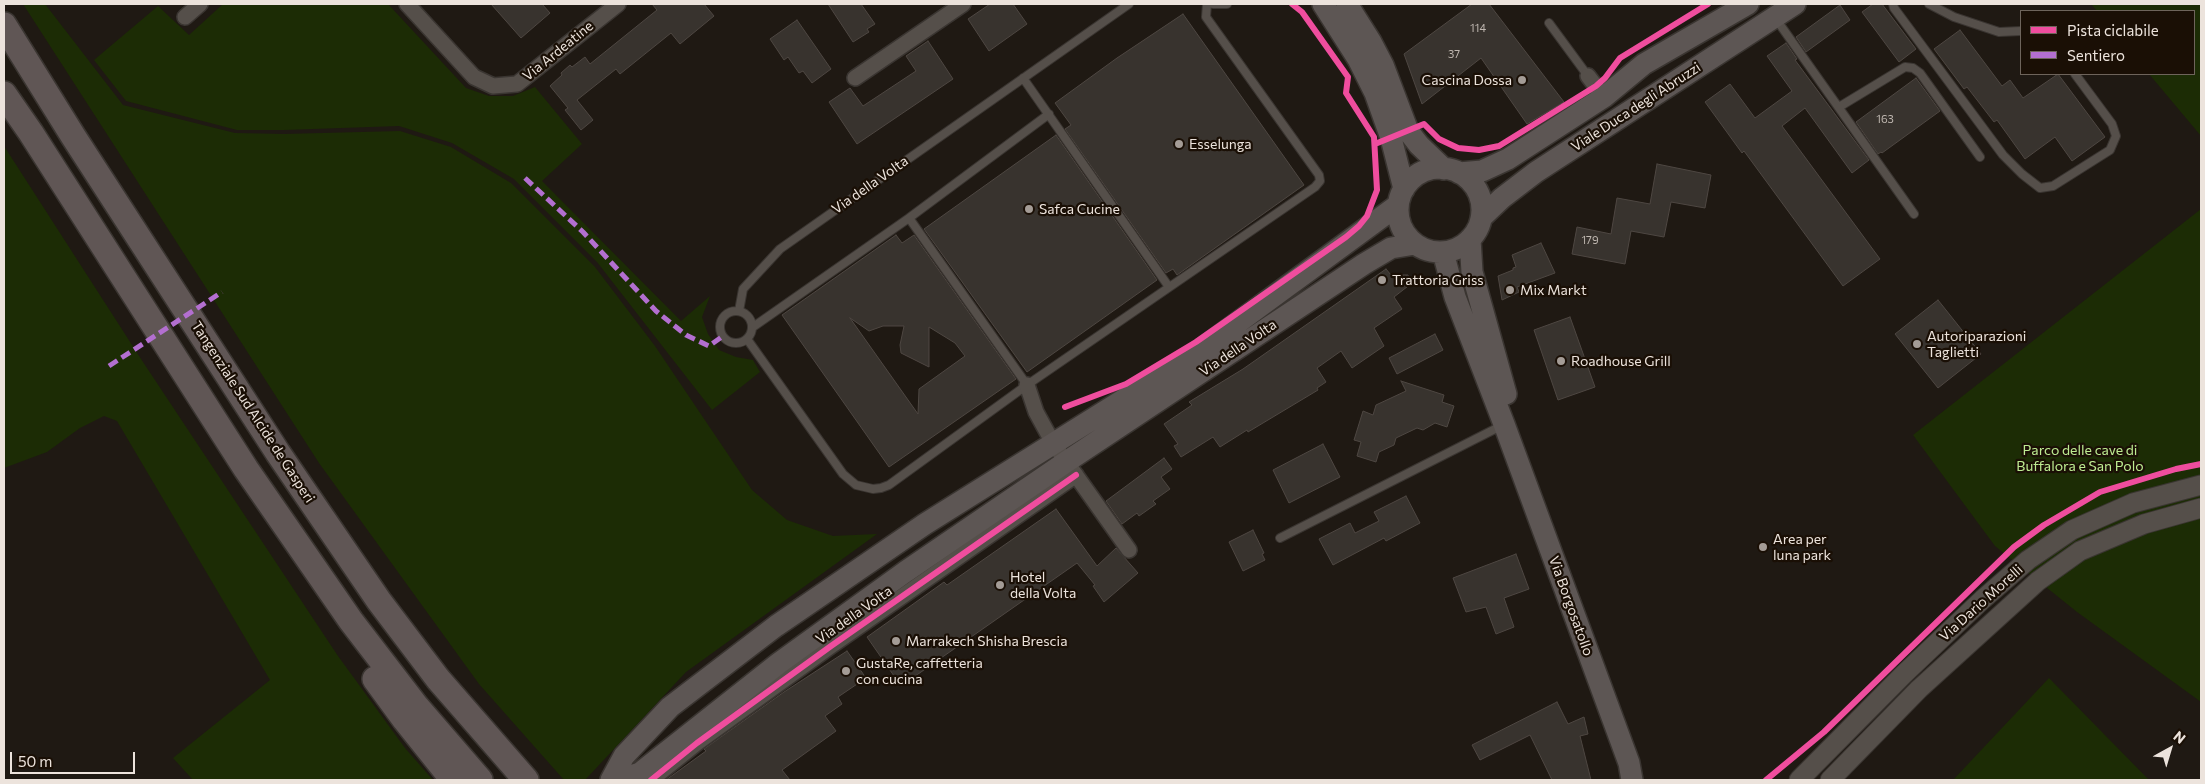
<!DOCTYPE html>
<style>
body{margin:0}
#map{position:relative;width:2205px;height:784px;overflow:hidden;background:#1f1913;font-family:Commissioner,sans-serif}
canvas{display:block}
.frame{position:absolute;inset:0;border:5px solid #ece3dc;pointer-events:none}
.legend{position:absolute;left:2020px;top:10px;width:175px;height:65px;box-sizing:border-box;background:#1a0f05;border:1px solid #6e645b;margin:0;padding:6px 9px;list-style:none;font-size:15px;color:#ece3dc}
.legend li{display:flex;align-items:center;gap:10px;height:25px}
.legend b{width:25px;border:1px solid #6e645b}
.north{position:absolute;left:2145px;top:724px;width:50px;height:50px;-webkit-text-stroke:4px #1a0f05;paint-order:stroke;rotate:39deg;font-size:14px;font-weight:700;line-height:20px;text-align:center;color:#ece3dc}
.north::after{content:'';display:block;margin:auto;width:18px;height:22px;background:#ece3dc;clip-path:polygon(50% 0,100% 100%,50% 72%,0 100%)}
.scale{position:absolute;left:10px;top:752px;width:125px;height:22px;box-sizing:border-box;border:2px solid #ece3dc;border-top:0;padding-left:6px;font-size:15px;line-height:18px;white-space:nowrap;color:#ece3dc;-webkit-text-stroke:4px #1a0f05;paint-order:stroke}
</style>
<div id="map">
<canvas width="2205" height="784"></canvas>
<div class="frame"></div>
<ul class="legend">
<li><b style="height:6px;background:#ef4d9e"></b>Pista ciclabile</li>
<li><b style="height:6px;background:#b36fd0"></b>Sentiero</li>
</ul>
<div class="north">N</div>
<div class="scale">50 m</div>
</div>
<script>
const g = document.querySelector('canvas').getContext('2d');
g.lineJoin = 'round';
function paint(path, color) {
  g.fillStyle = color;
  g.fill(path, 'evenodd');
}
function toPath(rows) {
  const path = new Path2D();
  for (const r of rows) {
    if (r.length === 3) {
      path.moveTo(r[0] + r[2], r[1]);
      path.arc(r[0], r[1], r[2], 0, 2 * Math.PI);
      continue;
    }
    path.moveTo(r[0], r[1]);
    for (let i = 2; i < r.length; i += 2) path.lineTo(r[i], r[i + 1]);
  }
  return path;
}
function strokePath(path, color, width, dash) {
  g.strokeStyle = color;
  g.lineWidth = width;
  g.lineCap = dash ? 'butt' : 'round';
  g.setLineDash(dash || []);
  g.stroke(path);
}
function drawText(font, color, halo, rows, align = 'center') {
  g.font = font + ' Commissioner,sans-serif';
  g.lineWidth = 4.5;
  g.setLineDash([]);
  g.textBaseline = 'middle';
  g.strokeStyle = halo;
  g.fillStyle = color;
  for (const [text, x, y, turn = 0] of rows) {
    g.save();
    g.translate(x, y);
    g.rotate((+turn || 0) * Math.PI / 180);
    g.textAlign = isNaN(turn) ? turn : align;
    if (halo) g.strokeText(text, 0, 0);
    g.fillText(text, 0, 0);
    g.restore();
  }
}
paint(toPath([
 [23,4,45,4,123,105,235,133,284,134,400,131,451,147,511,183,595,267,655,346,752,490,787,520,833,536,877,534,686,672,585,780,564,780,479,684,319,463],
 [223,4,388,4,466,88,489,96,513,96,535,87,582,144,542,181,681,321,710,296,702,317,708,334,719,350,736,357,753,360,760,372,712,410,597,262,514,179,452,143,399,126,284,130,237,130,126,101,94,60,158,6,189,35],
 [2091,4,2201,4,2201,136,2149,74,2194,74,2194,11,2097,11],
 [4,146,143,362,338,656,405,748,433,780,193,780,173,758,270,680,117,421,104,416,80,428,47,452,4,468],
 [2201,209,2201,702,2077,612,1995,546,1913,435],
 [2049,678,2149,780,1953,780]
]), '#1c2c05');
const building = toPath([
 [491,4,542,4,550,13,521,38,491,4],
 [652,4,704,4,714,16,680,44,671,33,620,74,616,69,577,100,593,120,581,130,565,110,568,108,550,86,562,75,561,73,570,65,572,67,585,57,590,64,657,10,652,4],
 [828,4,861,4,875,24,867,29,869,32,853,42,828,4],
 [990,4,1013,4,1027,24,989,51,968,19,990,4],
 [1472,4,1489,4,1564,102,1527,124,1481,58,1422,104,1404,54,1472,4],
 [1873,4,1882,4,1916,49,1899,62,1862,12,1873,4],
 [1840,5,1850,20,1806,52,1796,37,1840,5],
 [1183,14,1304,185,1177,275,1173,269,1166,273,1065,129,1071,125,1055,103,1117,58,1183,14],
 [797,20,831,69,812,83,803,71,799,73,788,57,784,60,770,39,797,20],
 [1960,30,2002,86,2010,80,2023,98,2058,74,2105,137,2072,161,2055,137,2025,159,1997,120,1994,122,1967,87,1964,89,1934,49,1960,30],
 [928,41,953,79,857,144,829,102,850,88,863,106,916,71,906,56,928,41],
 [1786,43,1797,59,1795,60,1869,160,1852,173,1805,108,1782,126,1880,259,1843,286,1744,151,1742,153,1705,102,1730,84,1755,118,1792,91,1767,56,1786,43],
 [1916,78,1940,111,1882,153,1881,152,1878,154,1856,122,1916,78],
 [1056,135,1157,280,1027,372,924,229,1056,135],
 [1657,164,1711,175,1705,208,1671,202,1664,237,1631,231,1625,264,1572,254,1577,227,1611,234,1617,198,1650,204,1657,164],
 [896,235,902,243,914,235,1016,379,889,467,782,315,896,235],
 [850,318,869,331,883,326,904,326,900,345,901,353,929,367,929,327,955,343,965,356,919,389,918,414,850,318],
 [1541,243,1555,273,1517,287,1519,292,1502,300,1498,276,1513,270,1513,268,1516,267,1512,255,1541,243],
 [1386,269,1391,275,1408,275,1412,283,1394,297,1402,309,1374,328,1384,346,1352,368,1341,351,1317,368,1326,382,1317,388,1318,390,1248,432,1247,430,1220,447,1213,437,1181,457,1174,446,1178,444,1164,424,1192,405,1189,402,1243,369,1386,269],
 [1938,300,1981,354,1938,388,1895,334,1938,300],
 [1570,317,1595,387,1558,400,1534,330,1570,317],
 [1435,334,1443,350,1397,374,1389,358,1435,334],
 [1401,381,1444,395,1442,402,1454,406,1447,427,1435,423,1423,430,1417,428,1396,438,1394,445,1379,452,1376,462,1357,456,1361,442,1354,440,1363,411,1373,415,1376,405,1406,391,1401,381],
 [1323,444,1340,477,1289,503,1273,470,1323,444],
 [1164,458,1172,469,1161,477,1170,489,1153,501,1156,504,1139,516,1137,513,1122,524,1106,501,1164,458],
 [1406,496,1420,523,1386,541,1384,538,1333,565,1319,539,1350,523,1355,533,1379,521,1374,512,1406,496],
 [1056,509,1097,566,1116,548,1138,573,1104,602,1093,586,1095,585,1077,563,901,686,867,637,944,582,947,585,1056,509],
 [1253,530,1264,553,1262,554,1265,560,1243,571,1229,542,1253,530],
 [1516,554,1529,589,1504,598,1514,627,1496,634,1486,607,1466,612,1453,578,1516,554],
 [847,651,866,678,838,697,842,704,825,716,836,731,782,770,790,780,666,780,706,751,704,749,784,692,847,651],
 [1557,702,1568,724,1584,717,1588,734,1580,736,1591,780,1552,780,1530,735,1480,760,1472,745,1557,702]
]);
paint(building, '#38332e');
strokePath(building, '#4e4742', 1);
const service = toPath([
 [1213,4,1227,4],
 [1893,4,1894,8,2003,155,2022,174,2040,188,2053,186,2110,150,2116,136,2112,124,2075,74],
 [1929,4,1954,17,1999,32,2021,31],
 [1776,19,1914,214],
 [1549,23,1588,76],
 [1023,78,1169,287],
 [1839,107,1905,67,1913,68,1920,73,1980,157],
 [909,218,1027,385],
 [736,327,16],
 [739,311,743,289,780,249,1129,4],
 [753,327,909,218,1049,114],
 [747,339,843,474,856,485,873,489,881,488,889,485,1027,385,1315,187,1320,181,1319,175,1206,17,1207,4],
 [1280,538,1503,425]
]);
const minor = toPath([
 [407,4,474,77,493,86,517,84,618,4],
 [185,17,200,4],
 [1588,76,1604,97],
 [855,78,963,4],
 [1027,385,1036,412,1053,443,1129,550],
 [651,780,697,743,831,646,1076,475]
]);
const tertiary = toPath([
 [1799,780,1904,674,1983,599,2028,560,2072,530,2133,503,2201,485],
 [1830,780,1919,689,2038,581,2080,551,2144,524,2201,508]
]);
const secondary = toPath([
 [1323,4,1358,59,1375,93,1391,138,1404,189],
 [1347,4,1371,42,1383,65,1408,131,1419,145,1444,169],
 [1440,210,42],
 [1459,173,1482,171,1508,159,1604,97,1644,64,1748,4],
 [1481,218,1502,198,1536,172,1795,4],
 [1470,239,1472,272,1506,394],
 [1443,252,1455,297,1504,424,1629,763,1632,780],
 [611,780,624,756,670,707,776,626,925,524,1131,395,1172,371,1398,205],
 [618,780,640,773,779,663,905,572,1066,462,1364,264,1391,248,1415,244]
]);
const trunk = toPath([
 [4,25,73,136,278,453,379,601,438,679,526,780],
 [4,94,31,133,246,469,351,621,417,707,480,780],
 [375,679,405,720,453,780]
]);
strokePath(service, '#3a3531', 10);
strokePath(minor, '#3a3531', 18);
strokePath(tertiary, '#3a3531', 21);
strokePath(secondary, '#3a3531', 24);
strokePath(trunk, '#3a3531', 28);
strokePath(service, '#554f4a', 8);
strokePath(minor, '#554f4a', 15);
strokePath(tertiary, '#554f4a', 19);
strokePath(secondary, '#5d5654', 21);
strokePath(trunk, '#605655', 25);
strokePath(toPath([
 [525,178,583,232,656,311,686,335,709,346,723,336],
 [109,366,222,292]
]), '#b36fd0', 5, [10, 5]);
strokePath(toPath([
 [1375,144,1424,124,1439,139,1458,148,1479,150,1499,146,1596,86,1605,78,1620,58,1708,4],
 [1065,407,1126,384,1196,342,1346,237,1359,226,1367,216,1377,190,1374,137,1346,93,1348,77,1302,12,1292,4],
 [651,780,697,743,831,646,1076,475],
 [1766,780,1824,732,2014,547,2044,525,2100,492,2176,469,2201,464]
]), '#ef4d9e', 6);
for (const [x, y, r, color] of [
 [1522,80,5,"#a49c96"],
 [1179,144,5,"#a49c96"],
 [1029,209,5,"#a49c96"],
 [1382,280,5,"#a49c96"],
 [1510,290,5,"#a49c96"],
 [1917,344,5,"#a49c96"],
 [1561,361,5,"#a49c96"],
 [1763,547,5,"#a49c96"],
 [1000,585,5,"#a49c96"],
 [896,641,5,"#a49c96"],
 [846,671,5,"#a49c96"]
]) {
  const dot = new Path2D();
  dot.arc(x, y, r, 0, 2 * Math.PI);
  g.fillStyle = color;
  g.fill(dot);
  strokePath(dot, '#1a0f05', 2);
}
drawText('11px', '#bfb7b0', null, [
 ["114",1478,28],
 ["37",1454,54],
 ["163",1885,119],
 ["179",1590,240]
]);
drawText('14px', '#ece3dc', '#1a0f05', [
 ["Via Ardeatine",558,51,-39],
 ["Viale Duca degli Abruzzi",1636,107,-33],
 ["Via della Volta",870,185,-35],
 ["Via della Volta",1238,348,-34],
 ["Tangenziale Sud Alcide de Gasperi",253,412,57],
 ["Via Dario Morelli",1981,603,-42],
 ["Via Borgosatollo",1571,606,70],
 ["Via della Volta",854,615,-35]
]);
drawText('14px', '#ece3dc', '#1a0f05', [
 ["Cascina Dossa",1512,80,"right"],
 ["Esselunga",1189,144],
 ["Safca Cucine",1039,209],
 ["Trattoria Griss",1392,280],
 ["Mix Markt",1520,290],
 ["Autoriparazioni",1927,336],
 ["Taglietti",1927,352],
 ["Roadhouse Grill",1571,361],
 ["Area per",1773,539],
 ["luna park",1773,555],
 ["Hotel",1010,577],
 ["della Volta",1010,593],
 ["Marrakech Shisha Brescia",906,641],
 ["GustaRe, caffetteria",856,663],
 ["con cucina",856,679]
], 'left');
drawText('14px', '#beec92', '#1a0f05', [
 ["Parco delle cave di",2080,450],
 ["Buffalora e San Polo",2080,466]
]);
</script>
